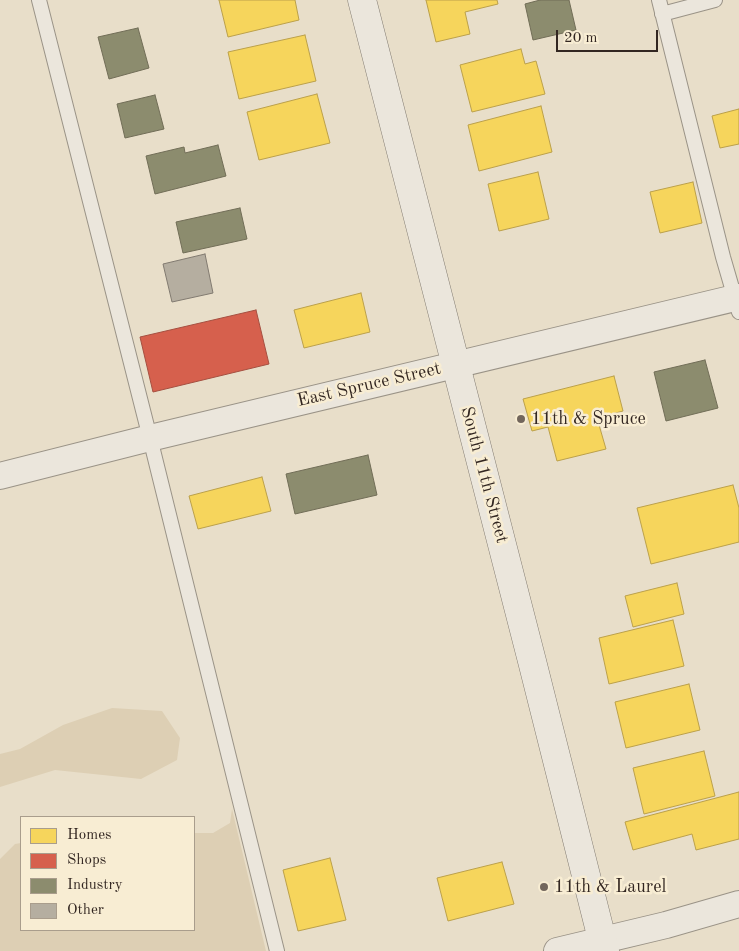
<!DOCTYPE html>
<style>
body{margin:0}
#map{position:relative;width:739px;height:951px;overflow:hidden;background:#e8dec9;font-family:"Old Standard TT",serif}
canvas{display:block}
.legend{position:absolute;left:20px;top:816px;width:175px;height:115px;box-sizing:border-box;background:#f8edd3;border:1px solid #a99d8c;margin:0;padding:6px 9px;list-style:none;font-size:15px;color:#322621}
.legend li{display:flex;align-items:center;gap:10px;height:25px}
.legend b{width:25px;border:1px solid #a99d8c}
.scale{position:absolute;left:556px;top:30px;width:102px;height:22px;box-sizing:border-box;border:2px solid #322621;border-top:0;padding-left:6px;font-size:15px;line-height:18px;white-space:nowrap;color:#322621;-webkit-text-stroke:4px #f8edd3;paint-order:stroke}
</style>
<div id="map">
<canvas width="739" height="951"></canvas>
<ul class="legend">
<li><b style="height:14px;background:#f6d55c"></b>Homes</li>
<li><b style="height:14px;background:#d6604d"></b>Shops</li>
<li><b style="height:14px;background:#8c8c6e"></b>Industry</li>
<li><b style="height:14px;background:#b5aea0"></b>Other</li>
</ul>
<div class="scale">20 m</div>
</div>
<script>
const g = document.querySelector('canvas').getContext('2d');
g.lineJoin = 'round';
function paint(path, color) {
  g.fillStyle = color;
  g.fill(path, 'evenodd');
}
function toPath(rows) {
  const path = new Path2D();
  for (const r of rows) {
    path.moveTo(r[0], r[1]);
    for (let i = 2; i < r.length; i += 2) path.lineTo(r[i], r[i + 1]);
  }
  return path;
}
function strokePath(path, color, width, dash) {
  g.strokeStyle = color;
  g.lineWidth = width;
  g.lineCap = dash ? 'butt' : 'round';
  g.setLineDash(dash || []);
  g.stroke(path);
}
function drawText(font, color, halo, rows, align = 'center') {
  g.font = font + ' "Old Standard TT",serif';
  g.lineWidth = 5;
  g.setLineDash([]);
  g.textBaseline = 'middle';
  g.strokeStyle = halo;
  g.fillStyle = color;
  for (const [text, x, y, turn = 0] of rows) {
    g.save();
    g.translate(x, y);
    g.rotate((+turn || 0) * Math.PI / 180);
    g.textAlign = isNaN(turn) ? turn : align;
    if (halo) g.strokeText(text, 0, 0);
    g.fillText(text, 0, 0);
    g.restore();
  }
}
paint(toPath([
 [112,708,162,711,180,738,177,760,141,779,55,770,0,787,0,754,20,749,63,725],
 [232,809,266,951,0,951,0,859,15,844,21,843,21,930,194,930,194,833,213,833,230,823]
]), '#ddcfb4');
const homes = toPath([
 [219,0,295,0,299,20,228,37,219,0],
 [426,0,497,0,498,4,465,12,470,34,436,42,426,0],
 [305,35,316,81,239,99,228,52,305,35],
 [521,49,525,64,536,61,545,94,472,112,460,65,521,49],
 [317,94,330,143,259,160,247,112,317,94],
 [541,106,552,152,479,171,468,125,541,106],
 [739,109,739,144,720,148,712,116,739,109],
 [538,172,549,219,499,231,488,184,538,172],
 [693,182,702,223,660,233,650,192,693,182],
 [361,293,370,332,304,348,294,310,361,293],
 [614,376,623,411,597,418,606,449,557,461,548,427,532,431,523,399,614,376],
 [262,477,271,511,198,529,189,496,262,477],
 [733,485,739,508,739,542,651,564,637,508,733,485],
 [677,583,684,614,633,627,625,596,677,583],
 [673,620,684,666,609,684,599,638,673,620],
 [689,684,700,730,626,748,615,702,689,684],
 [704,751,715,796,644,814,633,768,704,751],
 [739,792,739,839,696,850,692,834,633,850,625,822,739,792],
 [330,858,346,920,298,931,283,870,330,858],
 [502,862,514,904,448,921,437,878,502,862]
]);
paint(homes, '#f6d55c');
strokePath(homes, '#bba04a', 1);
const shops = toPath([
 [256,310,269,364,153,392,140,337,256,310]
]);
paint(shops, '#d6604d');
strokePath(shops, '#a54f40', 1);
const industry = toPath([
 [540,0,569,0,576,30,533,40,525,4,540,0],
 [138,28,149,68,109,79,98,37,138,28],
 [155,95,164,129,125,138,117,104,155,95],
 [218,145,226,176,155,194,146,156,184,147,185,153,218,145],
 [240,208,247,239,183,253,176,222,240,208],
 [705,360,718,408,666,421,654,372,705,360],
 [368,455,377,495,295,514,286,474,368,455]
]);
paint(industry, '#8c8c6e');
strokePath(industry, '#716d57', 1);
const building = toPath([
 [205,254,213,293,172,302,163,264,205,254]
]);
paint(building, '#b5aea0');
strokePath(building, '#817a70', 1);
const lane = toPath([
 [39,0,150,438,277,951],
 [659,0,723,257,739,312],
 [662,14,715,0]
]);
const street = toPath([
 [0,476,150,438,739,297],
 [557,951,666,925,739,904]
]);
const secondary = toPath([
 [362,0,532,661,605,951]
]);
strokePath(lane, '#9a9387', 16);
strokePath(street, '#9a9387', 28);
strokePath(secondary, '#817a70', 29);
strokePath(lane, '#ebe6dc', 14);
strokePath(street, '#ebe6dc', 26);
strokePath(secondary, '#ebe6dc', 28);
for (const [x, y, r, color] of [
 [521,419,5,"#72665c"],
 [544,887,5,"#72665c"]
]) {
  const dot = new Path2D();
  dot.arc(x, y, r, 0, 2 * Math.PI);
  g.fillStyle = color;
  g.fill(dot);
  strokePath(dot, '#f8edd3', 2);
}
drawText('18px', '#322621', '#f8edd3', [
 ["East Spruce Street",369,385,-13],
 ["South 11th Street",484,475,75]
]);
drawText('18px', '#322621', '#f8edd3', [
 ["11th & Spruce",531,419],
 ["11th & Laurel",554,887]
], 'left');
</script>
